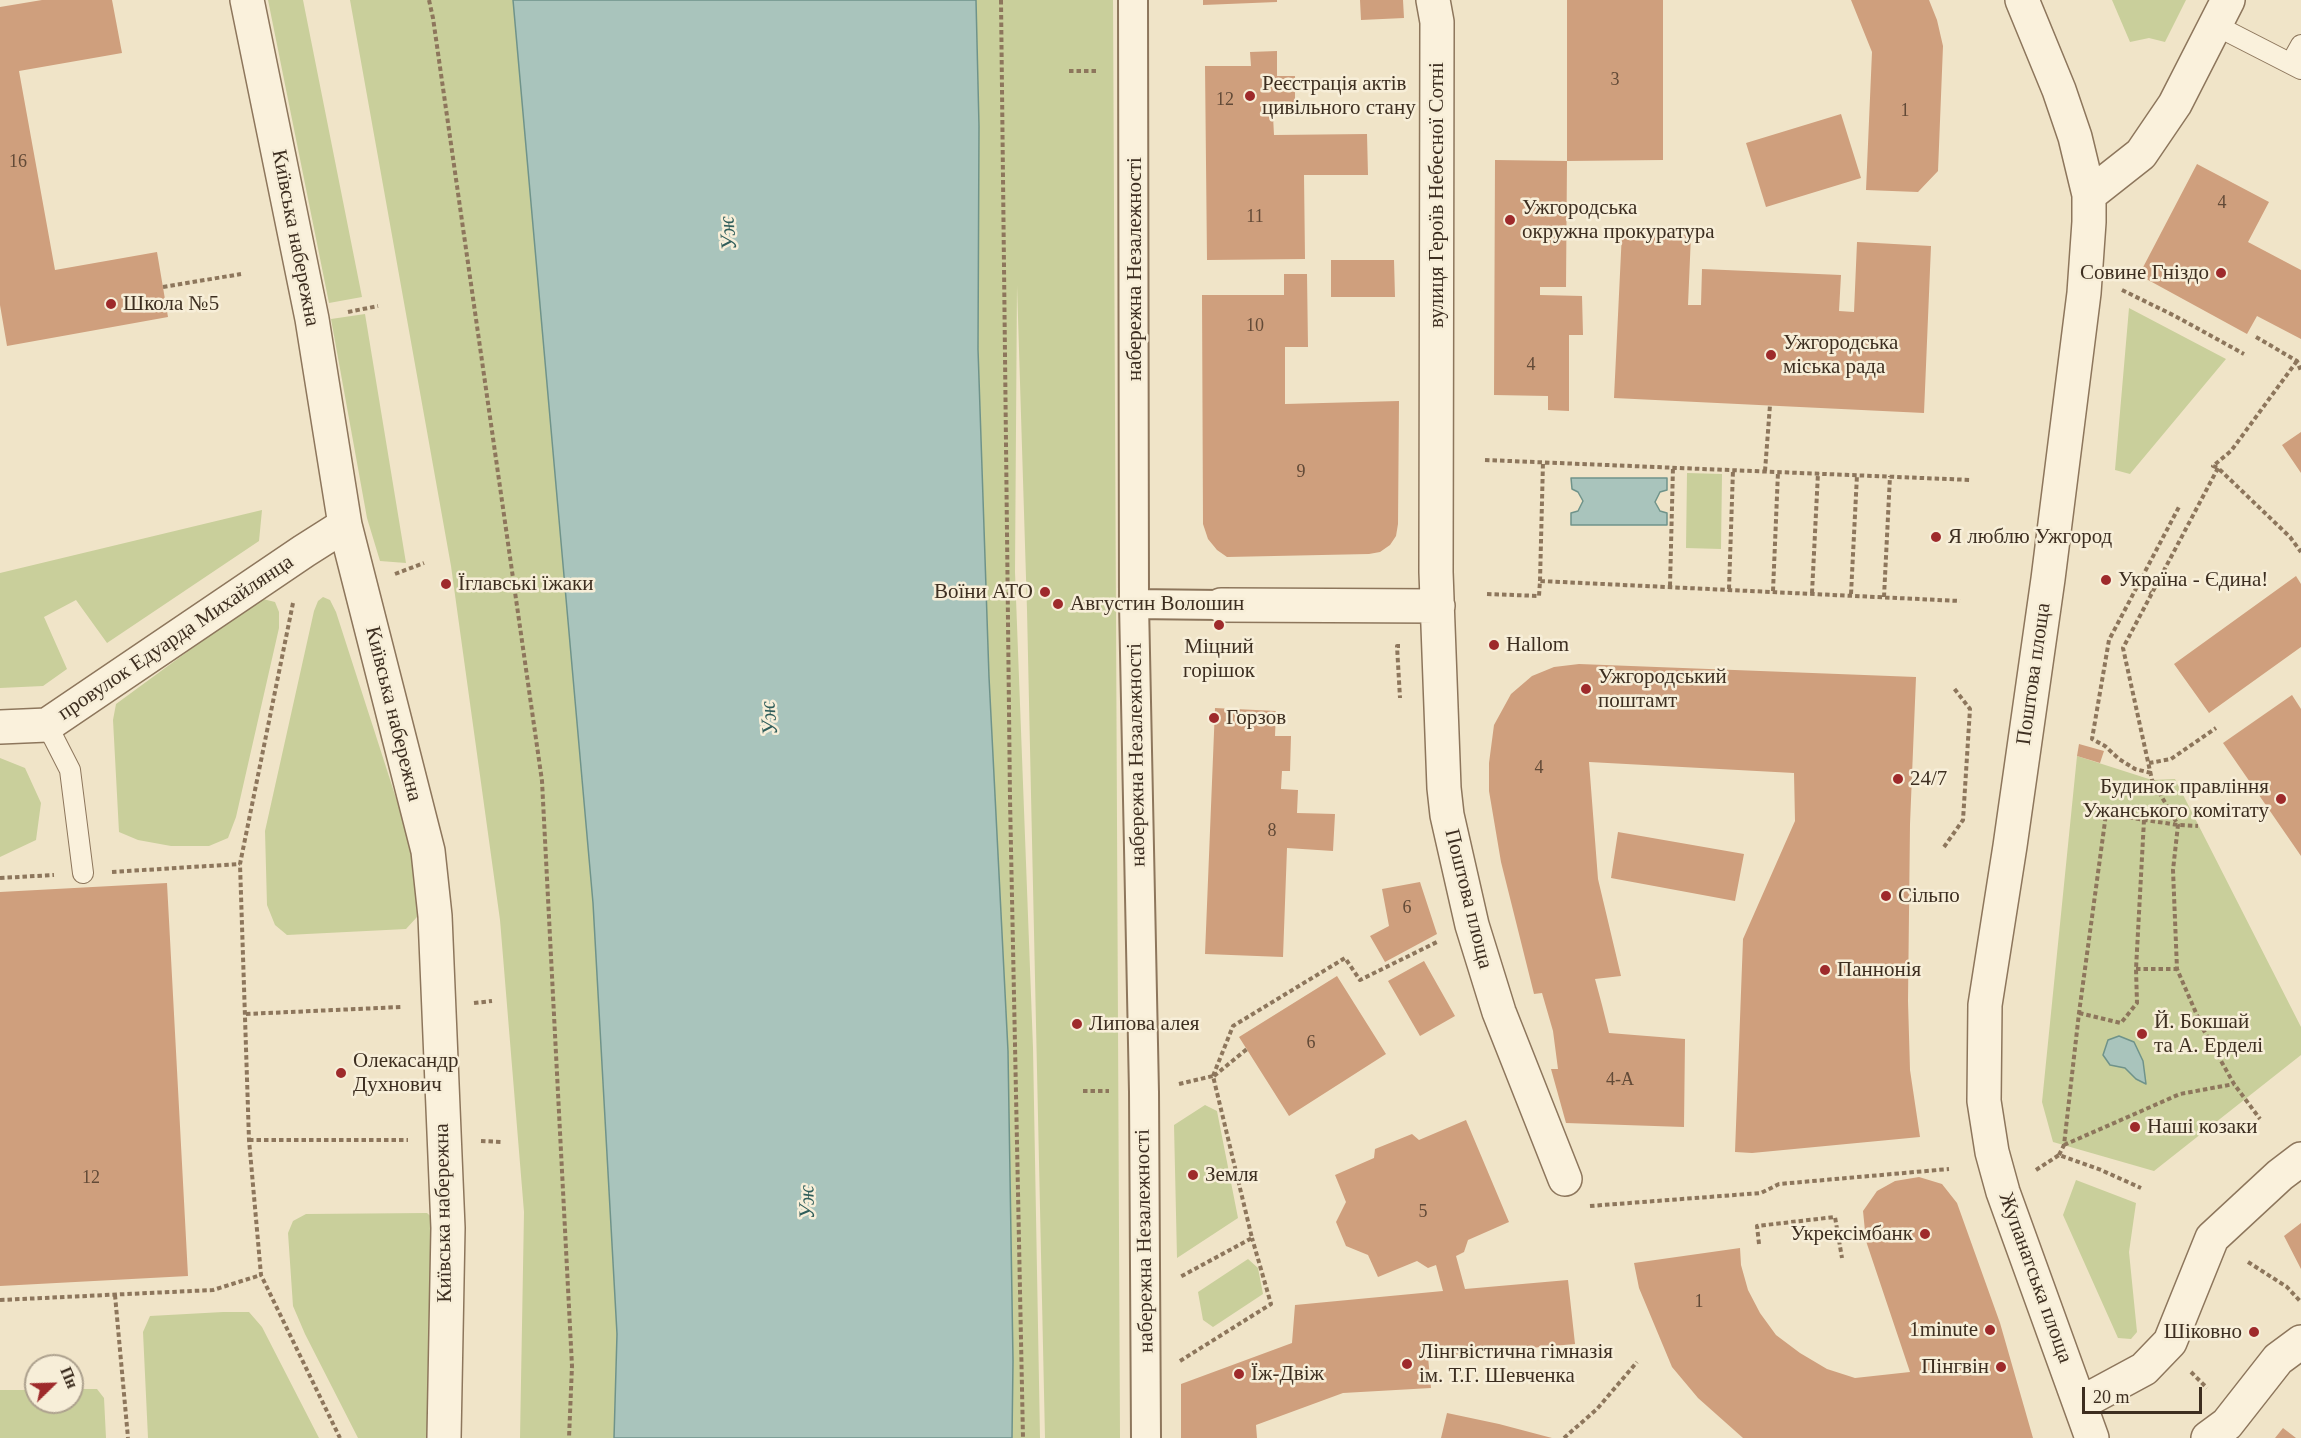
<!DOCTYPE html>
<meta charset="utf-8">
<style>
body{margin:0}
#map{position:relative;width:2301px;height:1438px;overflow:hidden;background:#f0e4c8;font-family:"Times New Roman",serif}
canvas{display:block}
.north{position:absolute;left:24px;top:1354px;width:60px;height:60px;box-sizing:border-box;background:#f7eed8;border:2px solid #ada18e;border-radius:50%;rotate:67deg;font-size:16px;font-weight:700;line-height:24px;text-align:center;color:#3d2e20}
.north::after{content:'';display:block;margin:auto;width:21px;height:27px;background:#9e2a2b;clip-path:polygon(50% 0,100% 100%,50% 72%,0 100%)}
.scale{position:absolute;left:2082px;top:1387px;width:120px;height:27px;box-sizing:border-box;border:3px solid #3d2e20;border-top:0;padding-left:8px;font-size:18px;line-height:21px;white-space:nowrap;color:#3d2e20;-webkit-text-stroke:4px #f7eed8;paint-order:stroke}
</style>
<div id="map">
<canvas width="2301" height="1438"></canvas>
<div class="north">Пн</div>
<div class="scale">20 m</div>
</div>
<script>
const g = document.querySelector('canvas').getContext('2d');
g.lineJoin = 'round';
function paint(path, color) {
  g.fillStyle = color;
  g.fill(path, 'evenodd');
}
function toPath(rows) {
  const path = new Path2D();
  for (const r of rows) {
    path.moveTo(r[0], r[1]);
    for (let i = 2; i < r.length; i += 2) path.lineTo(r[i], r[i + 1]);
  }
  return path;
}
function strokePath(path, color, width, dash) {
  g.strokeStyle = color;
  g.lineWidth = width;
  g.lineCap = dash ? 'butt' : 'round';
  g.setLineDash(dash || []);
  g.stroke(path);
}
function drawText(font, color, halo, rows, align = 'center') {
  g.font = font + ' "Times New Roman",serif';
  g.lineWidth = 5;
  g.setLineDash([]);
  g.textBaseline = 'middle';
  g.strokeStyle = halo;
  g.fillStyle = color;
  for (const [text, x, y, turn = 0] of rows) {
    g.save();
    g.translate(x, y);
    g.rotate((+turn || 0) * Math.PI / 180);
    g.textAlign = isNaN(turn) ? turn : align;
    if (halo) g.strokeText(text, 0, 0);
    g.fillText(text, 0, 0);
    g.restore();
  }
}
paint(toPath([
 [268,0,303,0,362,297,329,303],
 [350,0,513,0,593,903,617,1334,614,1438,520,1438,524,1212,500,920,451,566],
 [976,0,1113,0,1120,1438,1045,1438,1027,610,1017,285,1015,572,1033,1048,1040,1438,1012,1438,1013,1361,1008,1051,989,677,978,349,979,126],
 [2112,0,2186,0,2165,42,2149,38,2130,42],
 [2129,308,2226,359,2130,474,2115,470],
 [365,314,406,563,380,561,367,518,331,319],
 [1687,473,1722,474,1721,549,1686,548],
 [262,510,259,541,107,643,76,600,44,617,67,669,43,686,0,688,0,573],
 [323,597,330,600,336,612,415,857,421,892,417,917,406,929,287,935,275,925,267,905,265,831,314,611,318,601],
 [263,599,275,602,279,612,279,628,236,817,228,838,209,846,171,846,138,840,119,832,113,720,116,704,251,605],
 [2077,756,2152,780,2175,779,2301,1027,2301,1055,2154,1171,2053,1142,2042,1102],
 [0,758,25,768,41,803,36,840,0,857],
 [1205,1105,1217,1111,1238,1218,1177,1258,1174,1125],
 [2076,1180,2136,1203,2129,1252,2137,1332,2131,1339,2118,1338,2063,1215],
 [427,1213,437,1222,437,1438,358,1438,305,1334,293,1306,288,1233,293,1221,306,1214],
 [1248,1259,1258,1268,1263,1294,1213,1327,1203,1320,1198,1292],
 [223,1312,249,1312,262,1327,319,1438,148,1438,143,1332,150,1316],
 [72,1389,97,1389,104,1398,106,1438,0,1438,0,1390,36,1390,36,1402,72,1402]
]), '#c9cf9b');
const water = toPath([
 [513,0,976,0,979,126,978,349,989,677,1008,1051,1013,1361,1012,1438,614,1438,617,1334,593,903,513,0],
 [1571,478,1667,478,1667,490,1660,492,1655,502,1660,511,1667,513,1667,525,1571,525,1571,513,1578,511,1583,501,1578,492,1572,489,1571,478],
 [2119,1036,2134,1042,2143,1061,2146,1084,2136,1079,2125,1068,2110,1065,2103,1055,2108,1040,2119,1036]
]);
paint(water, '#a9c4bc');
strokePath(water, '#6f938a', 1.5);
paint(toPath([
 [42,0,112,0,122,53,19,71,55,270,157,252,168,317,7,346,0,305,0,7],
 [1203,0,1277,0,1277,2,1203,5],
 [1360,0,1403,0,1404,18,1361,20],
 [1567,0,1663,0,1663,160,1567,161,1566,287,1540,287,1540,295,1582,296,1583,335,1569,335,1569,411,1548,410,1548,396,1494,395,1495,160,1567,161],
 [1851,0,1929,0,1937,20,1943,46,1938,171,1918,192,1866,190,1872,52],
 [1277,51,1277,76,1295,76,1295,116,1273,116,1274,135,1367,134,1368,175,1304,175,1305,259,1207,260,1205,66,1251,66,1250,52],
 [1841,114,1861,178,1766,207,1746,143],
 [2197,164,2269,202,2248,242,2301,270,2301,339,2257,316,2247,334,2139,275],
 [1622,232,1691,235,1688,305,1701,305,1702,269,1841,275,1839,311,1854,312,1857,242,1931,246,1924,413,1614,398],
 [1331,260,1394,260,1395,297,1331,297],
 [1284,274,1307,274,1308,347,1285,347,1285,404,1399,401,1398,524,1396,536,1390,545,1380,552,1369,554,1227,557,1217,550,1208,539,1203,524,1202,295,1284,295],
 [2301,432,2301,473,2282,445],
 [2296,576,2301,584,2301,647,2209,713,2174,664],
 [1579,664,1916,677,1910,824,1908,1001,1910,1070,1920,1137,1752,1153,1735,1152,1743,939,1795,821,1794,773,1589,762,1598,879,1621,976,1595,979,1602,1005,1609,1033,1685,1039,1684,1127,1566,1123,1551,1069,1558,1069,1553,1031,1542,993,1534,994,1501,862,1489,791,1489,763,1494,725,1511,694,1532,676,1554,667],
 [2292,695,2301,709,2301,856,2223,743],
 [1215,708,1276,711,1275,736,1291,736,1290,771,1282,771,1281,789,1298,790,1297,813,1335,814,1333,851,1287,848,1283,957,1205,954],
 [2079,744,2104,751,2100,763,2077,756],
 [1618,832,1744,854,1735,901,1611,878],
 [1420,882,1437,934,1385,962,1370,936,1389,926,1382,889],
 [167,883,188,1276,0,1286,0,892],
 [1424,961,1455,1016,1420,1036,1388,981],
 [1337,976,1386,1054,1289,1116,1239,1037],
 [1466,1120,1509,1222,1468,1240,1464,1252,1456,1256,1465,1289,1568,1280,1575,1344,1428,1357,1431,1388,1343,1393,1256,1425,1257,1438,1181,1438,1181,1384,1292,1343,1295,1305,1443,1291,1436,1265,1428,1268,1417,1261,1378,1277,1368,1255,1346,1246,1336,1222,1346,1202,1335,1175,1374,1158,1375,1149,1412,1134,1419,1140],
 [1919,1177,1942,1184,1957,1203,2000,1323,2033,1438,1743,1438,1698,1398,1672,1367,1639,1288,1634,1263,1740,1248,1741,1265,1748,1290,1760,1313,1776,1335,1800,1353,1827,1369,1855,1378,1910,1372,1866,1241,1863,1211,1877,1191,1895,1181],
 [2301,1223,2301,1269,2284,1236],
 [1447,1413,1499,1424,1552,1438,1441,1438],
 [2283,1428,2296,1438,2275,1438]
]), '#cf9f7d');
const service = toPath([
 [2215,25,2301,69],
 [2291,63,2301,45],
 [47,725,70,770,83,873]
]);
const pedestrian = toPath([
 [1133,0,1134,604,1144,1092,1146,1438],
 [1134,604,1221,605]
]);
const minor = toPath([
 [247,0,312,319,345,525,428,851,435,916,448,1228,444,1438],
 [1433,0,1437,22,1436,572,1444,788,1447,815,1472,925,1499,1012,1565,1179],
 [2022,0,2059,90,2075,137,2089,195,2089,222,2084,293,2048,579,2010,846,1985,1005,1984,1101,1992,1152,2003,1192,2092,1438],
 [2089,195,2141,154,2175,104,2228,0],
 [1221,605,1438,606],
 [0,727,47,725,304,551,345,525],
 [2081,1403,2144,1369,2170,1342,2212,1238,2280,1175,2301,1159],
 [2208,1438,2227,1424,2278,1359,2301,1342]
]);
strokePath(service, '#8d765c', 22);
strokePath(pedestrian, '#8d765c', 32);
strokePath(minor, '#8d765c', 36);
strokePath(toPath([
 [429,0,433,18,542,781,572,1366,569,1438],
 [1001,0,1010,799,1023,1438],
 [1069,71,1099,71],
 [163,287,241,274],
 [2122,290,2175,316,2244,354],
 [348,312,378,306],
 [2256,337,2297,361,2301,371],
 [2297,361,2231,451,2213,466,2218,468,2290,537,2301,552],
 [1485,460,1971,480],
 [2218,468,2123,648,2152,780,2178,825,2173,870,2177,969,2203,1029,2234,1084,2260,1119],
 [1765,471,1770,405],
 [395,574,424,563],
 [1540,581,1543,462],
 [2137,584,2151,593],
 [1670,586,1673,467],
 [1729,589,1733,470],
 [1773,591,1778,472],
 [1812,593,1818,473],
 [1487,594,1539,596,1540,581,1960,601],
 [1851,594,1857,475],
 [1884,597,1890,476],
 [293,603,240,864,249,1140,261,1275,340,1438],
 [1074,604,1100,604],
 [1400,646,1397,646,1400,698],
 [2149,763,2171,759,2216,728],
 [2151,773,2135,769,2119,759,2105,746,2092,739,2109,640,2180,505],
 [1944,847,1963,820,1970,709,1953,687],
 [112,872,240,864],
 [0,878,54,875],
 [2136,969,2177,969],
 [474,1003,492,1001],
 [2079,1013,2121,1023,2137,1003,2136,969,2144,820],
 [246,1014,401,1007],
 [1213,1076,1233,1026,1345,958,1360,980,1439,941],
 [1214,1076,1247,1049],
 [1179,1084,1213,1076,1252,1238,1180,1277],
 [1083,1091,1109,1091],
 [249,1140,408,1140],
 [481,1141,502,1142],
 [2064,1145,2180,1094,2234,1084],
 [2059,1155,2064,1145,2079,1013,2106,814,2178,825,2198,826],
 [2036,1170,2059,1155,2101,1170,2141,1188],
 [1590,1206,1761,1193,1779,1184,1949,1169],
 [1759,1244,1757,1226,1835,1217,1842,1258],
 [2248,1262,2287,1287,2301,1302],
 [115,1295,128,1438],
 [0,1300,213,1290,261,1275],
 [1180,1361,1271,1304,1252,1238],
 [2191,1372,2207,1388],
 [1564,1438,1597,1409,1637,1362]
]), '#8d765c', 4, [4.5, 3]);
strokePath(service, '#faf1dc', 20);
strokePath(pedestrian, '#faf1dc', 28);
strokePath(minor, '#faf1dc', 33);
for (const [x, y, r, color] of [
 [1250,96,6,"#9e2a2b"],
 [1510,220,6,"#9e2a2b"],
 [2221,273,6,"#9e2a2b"],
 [111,304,6,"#9e2a2b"],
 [1771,355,6,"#9e2a2b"],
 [1936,537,6,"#9e2a2b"],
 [2106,580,6,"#9e2a2b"],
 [446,584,6,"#9e2a2b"],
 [1045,592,6,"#9e2a2b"],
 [1058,604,6,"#9e2a2b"],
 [1219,625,6,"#9e2a2b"],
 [1494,645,6,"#9e2a2b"],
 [1586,689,6,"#9e2a2b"],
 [1214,718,6,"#9e2a2b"],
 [1898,779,6,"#9e2a2b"],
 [2281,799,6,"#9e2a2b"],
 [1886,896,6,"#9e2a2b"],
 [1825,970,6,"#9e2a2b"],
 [1077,1024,6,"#9e2a2b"],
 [2142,1034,6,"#9e2a2b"],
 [341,1073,6,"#9e2a2b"],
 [2135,1127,6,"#9e2a2b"],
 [1193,1175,6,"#9e2a2b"],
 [1925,1234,6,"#9e2a2b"],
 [1990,1330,6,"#9e2a2b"],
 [2254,1332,6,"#9e2a2b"],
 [1407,1364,6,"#9e2a2b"],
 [2001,1367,6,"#9e2a2b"],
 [1239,1374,6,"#9e2a2b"]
]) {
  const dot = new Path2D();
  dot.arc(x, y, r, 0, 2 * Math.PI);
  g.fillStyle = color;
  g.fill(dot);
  strokePath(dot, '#f7eed8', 2);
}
drawText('18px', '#624a37', null, [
 ["3",1615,80],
 ["12",1225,100],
 ["1",1905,111],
 ["16",18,162],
 ["4",2222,203],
 ["11",1255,217],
 ["10",1255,326],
 ["4",1531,365],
 ["9",1301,472],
 ["4",1539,768],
 ["8",1272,831],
 ["6",1407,908],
 ["6",1311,1043],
 ["4-А",1620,1080],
 ["12",91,1178],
 ["5",1423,1212],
 ["1",1699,1302]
]);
drawText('21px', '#3d2e20', '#f7eed8', [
 ["Реєстрація актів",1262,84],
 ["цивільного стану",1262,108],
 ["Ужгородська",1522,208],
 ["окружна прокуратура",1522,232],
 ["Совине Гніздо",2209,273,"right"],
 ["Школа №5",123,304],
 ["Ужгородська",1783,343],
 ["міська рада",1783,367],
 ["Я люблю Ужгород",1948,537],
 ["Україна - Єдина!",2118,580],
 ["Їглавські їжаки",458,584],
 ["Воїни АТО",1033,592,"right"],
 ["Августин Волошин",1070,604],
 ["Hallom",1506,645],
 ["Міцний",1219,647,"center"],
 ["горішок",1219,671,"center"],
 ["Ужгородський",1598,677],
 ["поштамт",1598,701],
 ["Горзов",1226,718],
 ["24/7",1910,779],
 ["Будинок правління",2269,787,"right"],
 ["Ужанського комітату",2269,811,"right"],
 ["Сільпо",1898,896],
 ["Паннонія",1837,970],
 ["Й. Бокшай",2154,1022],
 ["та А. Ерделі",2154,1046],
 ["Липова алея",1089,1024],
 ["Олекасандр",353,1061],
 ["Духнович",353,1085],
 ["Наші козаки",2147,1127],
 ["Земля",1205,1175],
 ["Укрексімбанк",1913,1234,"right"],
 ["1minute",1978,1330,"right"],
 ["Шіковно",2242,1332,"right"],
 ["Лінгвістична гімназія",1419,1352],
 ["ім. Т.Г. Шевченка",1419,1376],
 ["Пінгвін",1989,1367,"right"],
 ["Їж-Двіж",1251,1374]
], 'left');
drawText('21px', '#3d2e20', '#f7eed8', [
 ["вулиця Героїв Небесної Сотні",1437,195,-90],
 ["Київська набережна",295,238,79],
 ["набережна Незалежності",1135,269,-90],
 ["провулок Едуарда Михайлянца",176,638,-34],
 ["Поштова площа",2034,674,-82],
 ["Київська набережна",393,714,76],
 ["набережна Незалежності",1137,755,-91],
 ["Поштова площа",1468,899,76],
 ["Київська набережна",444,1213,-91],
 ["набережна Незалежності",1145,1241,-91],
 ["Жупанатська площа",2035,1278,70]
]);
drawText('italic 22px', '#2f5d5a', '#f7eed8', [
 ["Уж",729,233,-95],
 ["Уж",770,718,-95],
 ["Уж",808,1202,-91]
]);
</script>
